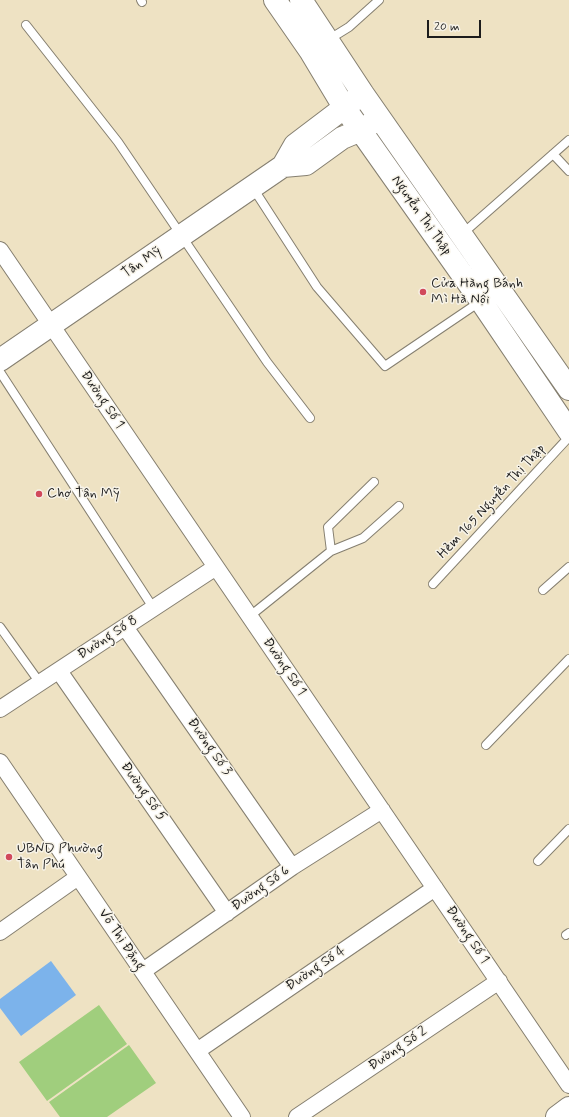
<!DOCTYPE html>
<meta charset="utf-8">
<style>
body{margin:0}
#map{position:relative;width:569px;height:1117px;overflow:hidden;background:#eee2c3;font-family:Mynerve,sans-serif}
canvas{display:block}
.scale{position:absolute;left:427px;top:20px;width:54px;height:18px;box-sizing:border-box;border:2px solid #1c1c1c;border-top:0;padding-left:5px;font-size:12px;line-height:14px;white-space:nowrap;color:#1c1c1c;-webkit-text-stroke:3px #f7f3e8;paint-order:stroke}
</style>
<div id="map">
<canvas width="569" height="1117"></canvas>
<div class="scale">20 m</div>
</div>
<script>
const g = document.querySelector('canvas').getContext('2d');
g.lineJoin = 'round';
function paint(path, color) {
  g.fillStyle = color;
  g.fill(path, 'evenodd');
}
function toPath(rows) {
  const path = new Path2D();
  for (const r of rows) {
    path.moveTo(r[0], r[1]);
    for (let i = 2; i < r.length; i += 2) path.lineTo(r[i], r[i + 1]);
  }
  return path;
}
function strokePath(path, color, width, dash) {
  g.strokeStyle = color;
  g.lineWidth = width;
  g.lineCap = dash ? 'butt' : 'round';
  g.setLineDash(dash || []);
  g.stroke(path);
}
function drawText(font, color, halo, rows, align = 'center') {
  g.font = font + ' Mynerve,sans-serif';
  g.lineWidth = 3;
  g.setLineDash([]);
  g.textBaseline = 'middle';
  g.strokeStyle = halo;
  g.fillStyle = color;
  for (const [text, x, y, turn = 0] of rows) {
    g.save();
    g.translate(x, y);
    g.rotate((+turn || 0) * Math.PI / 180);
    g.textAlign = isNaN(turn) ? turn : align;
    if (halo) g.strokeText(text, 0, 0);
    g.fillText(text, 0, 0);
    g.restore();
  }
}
paint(toPath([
 [99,1005,127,1044,47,1101,19,1062],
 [129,1045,156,1083,107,1117,60,1117,49,1102]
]), '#a0ce7d');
paint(toPath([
 [51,961,76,995,21,1036,0,1008,0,999]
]), '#7cb3eb');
const lane = toPath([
 [141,0,142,2],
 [26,25,118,142,267,362,310,418],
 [328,40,349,27,379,0],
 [553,154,569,171],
 [253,188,317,287,385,366,481,301],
 [461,235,569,140],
 [0,372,154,609],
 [331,551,328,527,374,482],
 [433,584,569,437],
 [543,590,569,567],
 [250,616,331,551,363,538,399,506],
 [0,627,40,683],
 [486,745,569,659],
 [538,861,569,829],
 [566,935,569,933]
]);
const street = toPath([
 [0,250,569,1085],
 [125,627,292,867],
 [59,671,227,913],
 [0,709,216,567],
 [0,762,242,1117],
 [0,932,78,877],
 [143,971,292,867,382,810],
 [197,1051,435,888],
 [297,1117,499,981]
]);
const secondary = toPath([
 [275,0,311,52,344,107,481,301,569,431],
 [301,0,363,94,569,389],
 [283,166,306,164,342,138,361,130,372,123],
 [0,360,283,166,295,145,357,98]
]);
const primary = toPath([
 [557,1117,569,1108]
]);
strokePath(lane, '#857f70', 10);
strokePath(street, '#857f70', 18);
strokePath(secondary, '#857f70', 24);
strokePath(primary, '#857f70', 24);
strokePath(lane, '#fff', 8);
strokePath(street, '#fff', 16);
strokePath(secondary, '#fff', 22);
strokePath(primary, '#fff', 22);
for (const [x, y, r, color] of [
 [423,292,4,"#d1495b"],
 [39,494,4,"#d1495b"],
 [9,857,4,"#d1495b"]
]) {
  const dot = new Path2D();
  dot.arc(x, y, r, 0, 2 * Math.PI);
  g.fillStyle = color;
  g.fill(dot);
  strokePath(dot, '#f7f3e8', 1.5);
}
drawText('14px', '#1c1c1c', '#f7f3e8', [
 ["Nguyễn Thị Thập",421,216,55],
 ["Tân Mỹ",142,263,-34],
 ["Đường Số 1",102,400,56],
 ["Hẻm 165 Nguyễn Thị Thập",492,502,-47],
 ["Đường Số 8",108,638,-33],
 ["Đường Số 1",284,667,56],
 ["Đường Số 3",209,747,55],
 ["Đường Số 5",143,792,55],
 ["Đường Số 6",261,889,-35],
 ["Đường Số 1",467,935,56],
 ["Võ Thị Đặng",121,940,56],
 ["Đường Số 4",316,969,-34],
 ["Đường Số 2",398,1049,-34]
]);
drawText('14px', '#1c1c1c', '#f7f3e8', [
 ["Cửa Hàng Bánh",431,284],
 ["Mì Hà Nội",431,300],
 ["Chợ Tân Mỹ",47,494],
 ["UBND Phường",17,849],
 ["Tân Phú",17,865]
], 'left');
</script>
